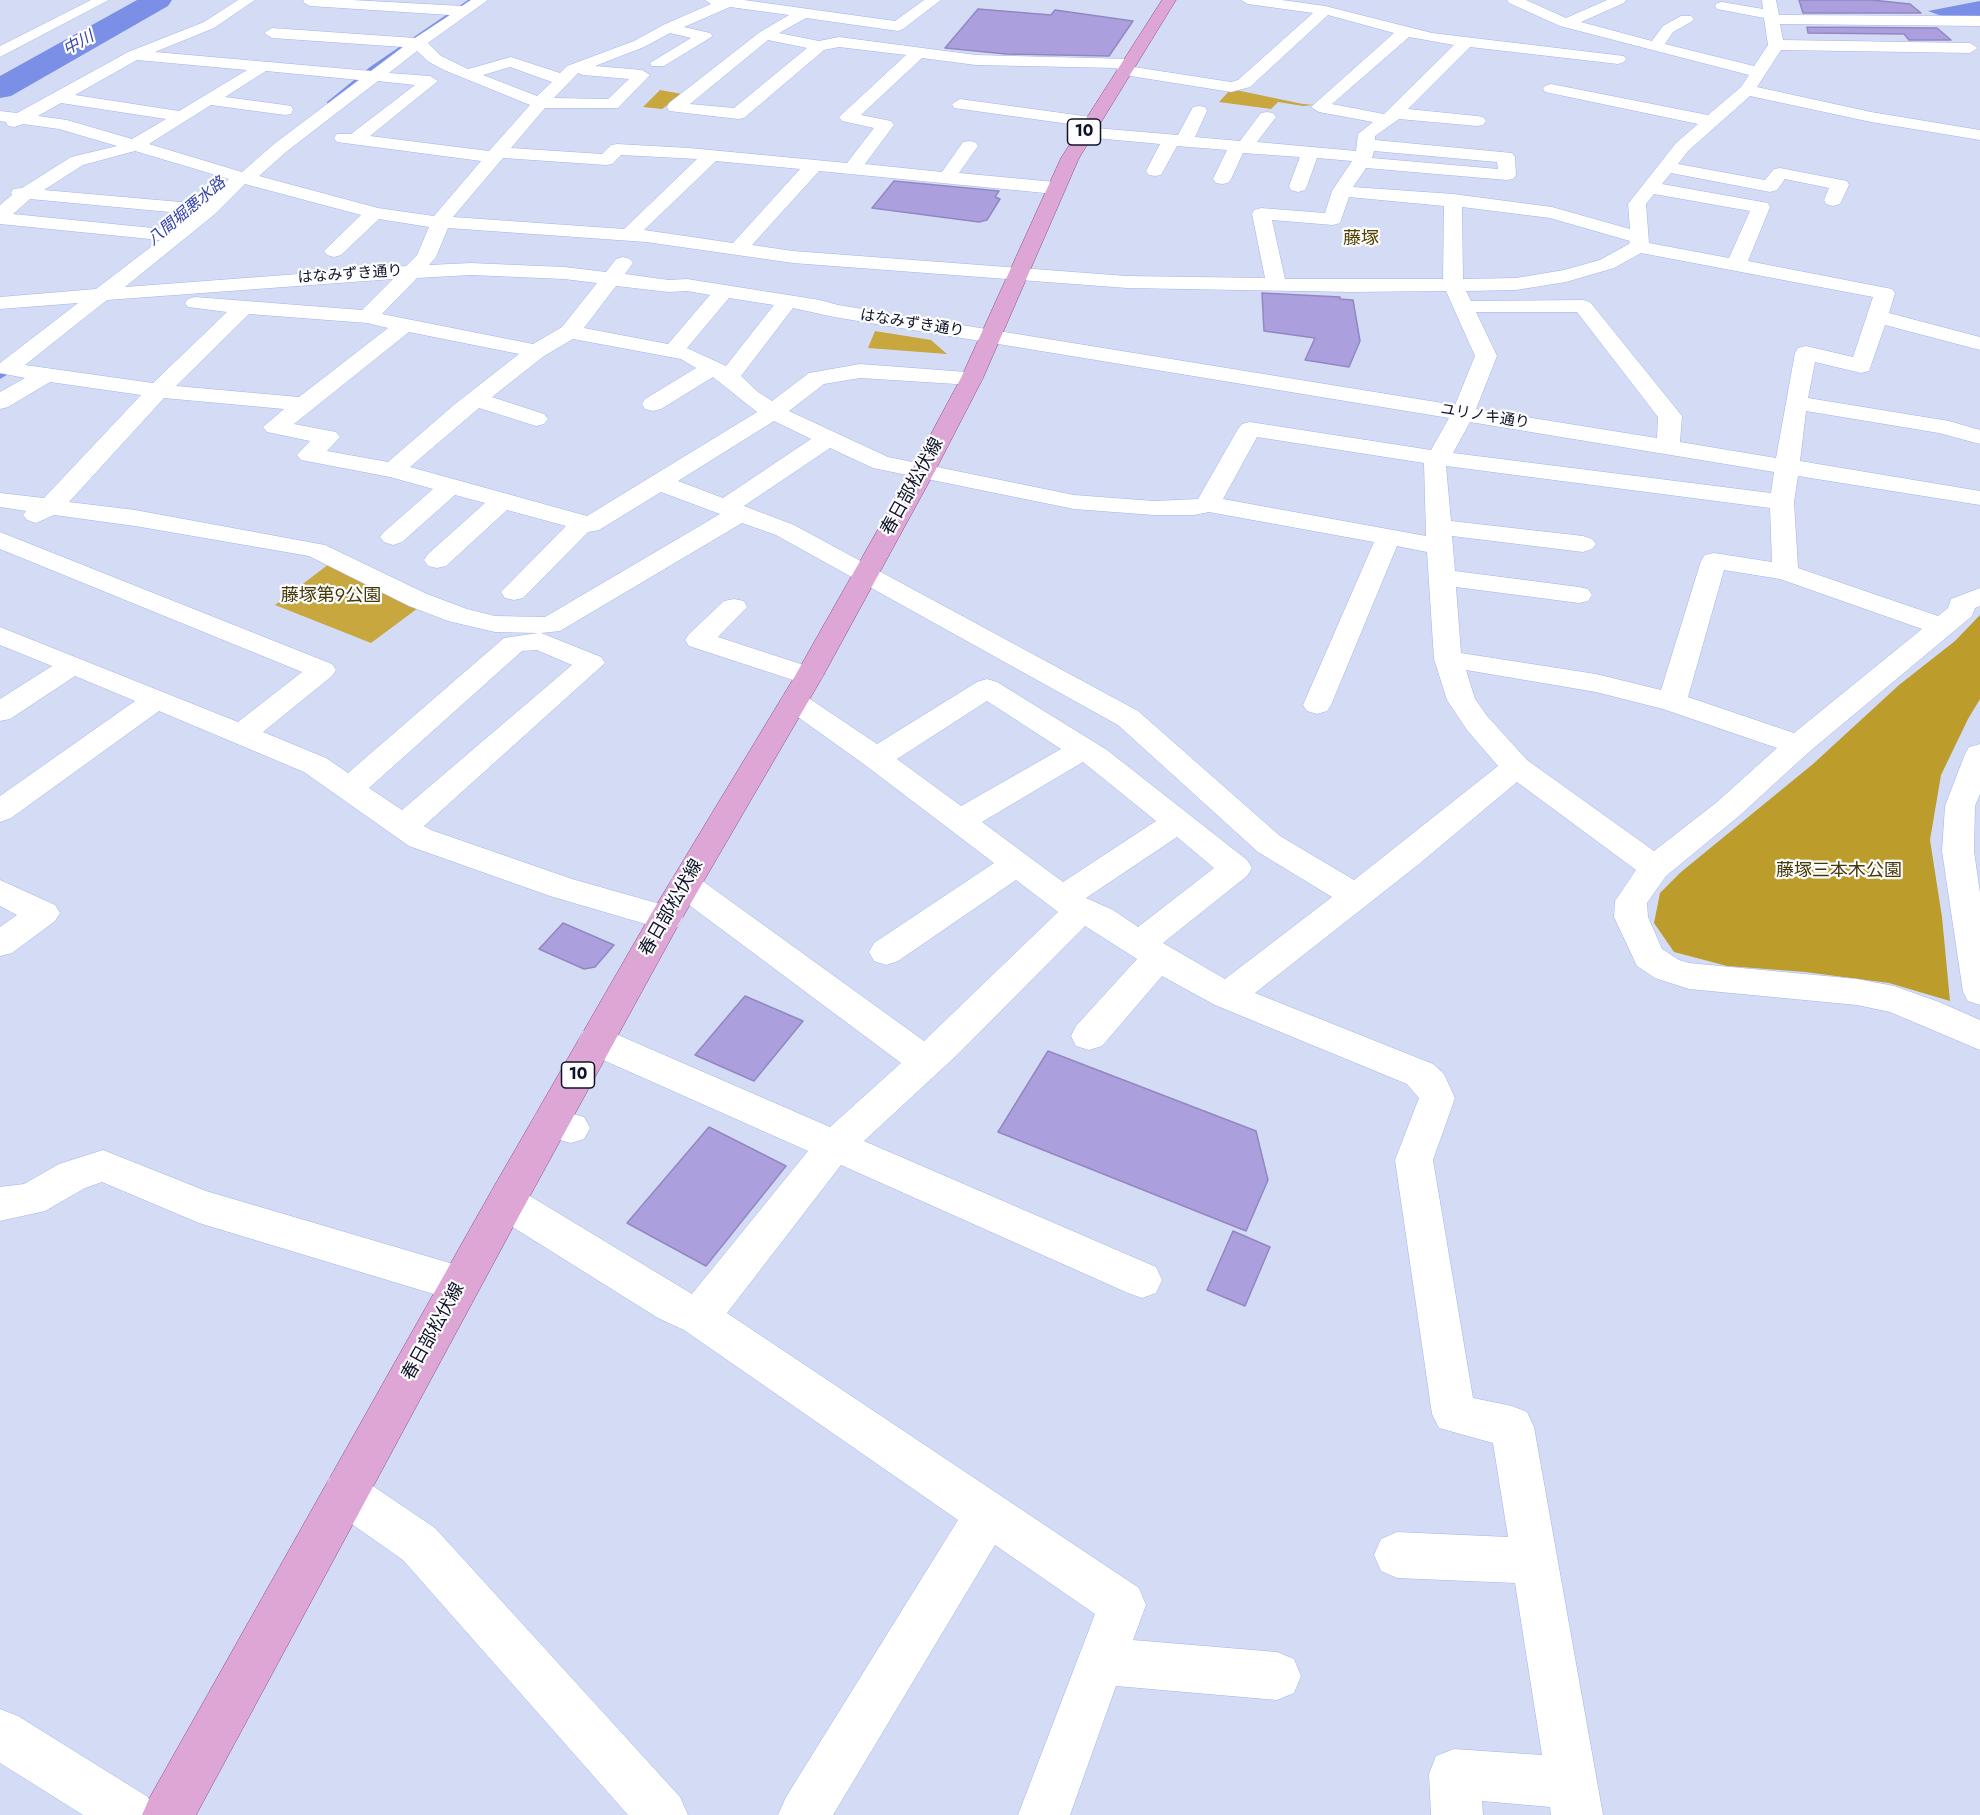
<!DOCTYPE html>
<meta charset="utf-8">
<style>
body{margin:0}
canvas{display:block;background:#d4dcf5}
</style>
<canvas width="1980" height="1815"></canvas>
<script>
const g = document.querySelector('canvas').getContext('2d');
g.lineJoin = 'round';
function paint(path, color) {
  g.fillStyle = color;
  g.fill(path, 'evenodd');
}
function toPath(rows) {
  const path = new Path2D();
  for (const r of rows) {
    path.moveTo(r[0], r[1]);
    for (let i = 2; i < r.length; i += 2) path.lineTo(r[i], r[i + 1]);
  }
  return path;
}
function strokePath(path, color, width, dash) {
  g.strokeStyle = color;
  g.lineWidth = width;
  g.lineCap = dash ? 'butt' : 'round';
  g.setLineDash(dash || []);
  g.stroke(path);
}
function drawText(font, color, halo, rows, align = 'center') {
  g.font = font + ' Jost,"Noto Sans JP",sans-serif';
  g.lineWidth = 4.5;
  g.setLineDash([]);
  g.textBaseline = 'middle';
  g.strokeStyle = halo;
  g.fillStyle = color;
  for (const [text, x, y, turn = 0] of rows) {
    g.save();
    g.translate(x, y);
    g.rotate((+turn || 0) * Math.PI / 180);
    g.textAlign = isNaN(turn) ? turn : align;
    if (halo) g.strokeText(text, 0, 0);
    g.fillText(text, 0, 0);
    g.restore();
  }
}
paint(toPath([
 [1231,89,1303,104,1314,105,1303,106,1278,102,1271,109,1219,102],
 [660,90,682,94,662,109,643,107],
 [875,331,931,340,947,354,868,348],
 [329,564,418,608,371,643,275,605]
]), '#c7a73e');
paint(toPath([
 [1980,615,1980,699,1968,719,1941,775,1930,840,1942,917,1950,1001,1889,983,1805,972,1727,966,1674,952,1654,923,1660,893,1681,872,1813,764,1899,685,1955,641]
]), '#bc9c2b');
paint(toPath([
 [1980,1,1980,18,1947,18,1928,11]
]), '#7b8fe6');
paint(toPath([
 [468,0,473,0,374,69,331,104,327,104,327,102,370,67,468,0],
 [18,364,22,366,20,367,0,379,0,374,18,364]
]), '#7b8fe6');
paint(toPath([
 [137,0,172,0,168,6,11,96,0,98,0,76,137,0]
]), '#7b8fe6');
const building = toPath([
 [1799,0,1872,0,1910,4,1921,13,1803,13,1799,0],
 [978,9,1051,15,1055,10,1133,21,1109,56,1006,54,945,48,978,9],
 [1807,27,1937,28,1951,40,1909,40,1904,34,1808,33,1807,27],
 [894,181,999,191,995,197,1000,199,987,220,979,222,872,208,894,181],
 [1262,293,1340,297,1340,299,1353,300,1360,341,1349,367,1305,360,1315,338,1264,331,1262,293],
 [563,923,614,945,595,967,584,969,539,949,563,923],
 [745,996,803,1021,754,1081,695,1055,745,996],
 [1048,1051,1256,1131,1268,1180,1246,1231,998,1132,1048,1051],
 [709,1127,786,1166,706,1266,627,1223,709,1127],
 [1233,1231,1270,1247,1245,1306,1207,1290,1233,1231]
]);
paint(building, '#aba0dd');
strokePath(building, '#9287c3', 1.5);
const minor = toPath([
 [91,0,109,0,0,57,0,46,91,0],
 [238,0,255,0,214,28,155,52,371,71,403,47,272,38,264,33,272,28,415,38,450,15,310,6,303,2,304,0,352,0,462,6,471,0,488,0,428,43,441,56,468,69,511,57,560,73,567,66,634,41,663,25,711,4,705,0,744,0,895,21,924,0,941,0,903,29,898,31,806,18,779,33,819,41,839,37,976,55,1128,59,1134,61,1136,64,1134,67,1231,82,1238,80,1313,13,1248,4,1241,0,1282,0,1325,6,1432,33,1624,56,1626,59,1624,62,1618,64,1470,47,1408,109,1477,116,1483,117,1486,121,1483,125,1477,126,1399,119,1375,136,1375,140,1512,153,1515,157,1516,175,1513,179,1507,180,1366,168,1353,187,1453,194,1552,207,1630,229,1628,204,1676,143,1698,124,1545,92,1543,89,1545,86,1551,84,1708,115,1741,87,1749,75,1560,26,1509,3,1507,0,1526,0,1566,18,1607,0,1626,0,1624,3,1581,22,1652,41,1663,26,1681,16,1691,16,1694,19,1691,22,1673,32,1665,44,1754,66,1768,45,1764,18,1717,9,1715,6,1717,3,1722,2,1763,9,1762,0,1776,0,1779,15,1980,16,1980,26,1780,24,1783,40,1970,43,1978,48,1970,53,1781,50,1757,87,1871,112,1980,130,1980,140,1871,122,1750,96,1688,151,1678,164,1765,180,1774,169,1780,168,1847,181,1849,185,1840,204,1833,206,1826,204,1824,200,1829,188,1785,179,1777,190,1770,192,1671,173,1662,184,1768,203,1770,207,1748,261,1892,289,1895,293,1889,313,1980,337,1980,350,1885,325,1869,371,1861,373,1815,362,1808,398,1949,421,1980,430,1980,444,1939,433,1806,411,1800,461,1980,491,1980,505,1798,476,1794,502,1798,568,1938,616,1948,608,1951,599,1980,588,1980,606,1975,608,1972,616,1809,752,1739,816,1666,876,1647,903,1648,917,1662,949,1679,960,1689,963,1857,979,1894,986,1939,1002,1980,1020,1980,1050,1890,1012,1857,1005,1689,989,1655,978,1637,966,1614,917,1615,901,1636,870,1517,782,1419,864,1255,993,1433,1064,1444,1074,1455,1098,1433,1160,1473,1398,1512,1406,1527,1412,1534,1427,1603,1815,1551,1815,1550,1807,1482,1801,1483,1815,1431,1815,1429,1774,1436,1756,1454,1749,1542,1755,1515,1583,1397,1578,1381,1571,1374,1555,1381,1539,1397,1532,1508,1537,1493,1443,1439,1428,1432,1414,1395,1160,1419,1098,1407,1084,1215,1005,1162,976,1102,1046,1089,1050,1076,1046,1071,1036,1076,1026,1137,959,1085,926,958,1054,864,1141,1156,1267,1162,1280,1156,1293,1142,1298,1128,1293,841,1165,727,1313,1139,1588,1146,1605,1133,1640,1277,1652,1294,1659,1301,1676,1294,1693,1277,1700,1116,1686,1070,1815,1018,1815,1095,1614,995,1545,833,1815,778,1815,786,1797,958,1520,684,1330,658,1318,492,1214,487,1202,492,1190,506,1185,520,1190,692,1294,808,1151,583,1051,578,1041,583,1031,596,1027,609,1031,830,1127,901,1063,673,893,669,885,673,877,685,873,697,877,924,1041,1058,912,1016,880,898,961,886,965,874,961,869,952,874,943,994,863,865,765,784,707,780,701,784,695,794,692,804,695,877,744,977,682,987,679,997,682,1107,750,1247,860,1252,868,1247,876,1163,943,1225,979,1332,897,1258,852,1118,725,776,535,742,523,560,631,541,633,601,657,605,663,424,826,431,830,572,879,678,909,683,918,678,927,666,930,550,896,409,846,304,772,159,711,11,818,0,822,0,796,135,701,75,676,10,719,0,721,0,699,52,666,0,645,0,627,238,722,302,672,0,549,0,532,332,664,336,670,332,676,263,732,326,758,348,773,504,638,538,633,495,632,448,621,409,606,309,556,135,526,54,515,36,523,27,520,23,515,26,511,0,507,0,493,44,498,141,395,50,382,8,407,0,409,0,392,25,378,0,373,0,363,78,303,0,309,0,297,96,289,160,240,0,224,0,205,12,195,11,193,13,189,22,188,71,157,117,146,59,129,23,124,14,127,8,126,6,122,0,121,0,111,17,113,128,52,204,22,238,0],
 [730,7,789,15,760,32,669,103,667,107,669,111,738,119,744,118,824,50,839,47,906,55,839,117,842,121,874,128,847,163,689,148,617,144,611,145,602,154,511,148,545,108,618,108,650,75,642,70,595,66,644,47,670,33,691,38,650,63,652,66,664,66,713,36,710,33,684,27,730,7],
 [1328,15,1394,33,1311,107,1319,112,1373,122,1358,134,1356,151,1257,142,1276,117,1273,113,1267,112,1261,113,1240,141,1195,137,1207,111,1205,107,1199,106,1193,107,1178,135,1084,127,1078,128,1075,132,1078,136,1084,137,1160,144,1146,171,1149,175,1155,176,1161,175,1177,146,1227,150,1213,179,1216,183,1222,184,1228,183,1231,179,1243,153,1300,157,1289,186,1291,190,1298,192,1305,190,1307,186,1317,158,1352,161,1332,191,1325,213,1261,208,1254,210,1252,214,1265,278,1127,276,793,251,752,245,819,171,1055,194,1062,192,1064,188,1062,184,1055,182,959,173,978,146,975,142,969,141,963,142,942,172,865,164,894,125,891,121,861,115,922,58,976,65,1117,68,1118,73,1124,75,1231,92,1250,87,1328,15],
 [1409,37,1454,45,1384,114,1332,104,1409,37],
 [768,40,807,48,734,108,690,104,768,40],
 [417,51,429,62,444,70,530,105,489,151,370,136,438,81,430,76,389,73,417,51],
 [137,60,247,70,179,111,75,95,137,60],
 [510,67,552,82,537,96,483,75,510,67],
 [266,71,359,80,274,144,242,172,149,144,211,105,285,115,291,114,293,110,291,106,285,105,225,97,266,71],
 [578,73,583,75,629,79,608,99,554,98,578,73],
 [378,81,415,85,351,134,337,134,334,138,337,142,481,161,434,216,378,208,259,176,286,152,378,81],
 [61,103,166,119,132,139,67,120,38,116,61,103],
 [135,151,229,179,203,204,44,190,83,165,135,151],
 [1374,151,1497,162,1498,169,1372,158,1374,151],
 [621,155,697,159,624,229,453,217,503,158,606,165,612,164,621,155],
 [716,161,800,169,733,243,644,230,716,161],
 [245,184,361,215,324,251,327,255,334,257,341,255,379,219,429,227,417,255,406,266,125,287,215,214,245,184],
 [1654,194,1750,211,1729,258,1649,243,1646,204,1654,194],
 [1349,197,1444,206,1443,279,1285,279,1272,220,1333,225,1340,223,1349,197],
 [30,199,191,214,173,230,13,214,30,199],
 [1462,207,1550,218,1630,241,1629,244,1600,260,1564,270,1516,278,1463,279,1462,207],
 [448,228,646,242,793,263,1127,288,1353,292,1446,291,1475,356,1455,405,838,305,820,300,687,279,669,280,625,274,633,263,630,259,623,257,616,259,606,272,564,267,471,263,429,265,436,257,448,228],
 [1641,253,1873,297,1853,357,1806,346,1798,348,1795,353,1776,458,1680,442,1682,416,1590,302,1583,300,1471,301,1466,291,1516,290,1566,282,1614,268,1641,253],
 [471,275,564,279,597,283,562,327,533,344,382,314,417,278,471,275],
 [393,279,362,310,195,297,188,299,185,303,188,307,227,312,153,383,25,365,107,300,393,279],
 [616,286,669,292,687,291,710,295,668,344,584,328,616,286],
 [729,298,774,305,726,366,687,348,729,298],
 [793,308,834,317,1449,418,1431,450,1250,422,1242,424,1238,429,1198,499,1154,501,1074,495,888,457,789,411,824,384,860,378,972,385,980,383,983,378,980,373,860,364,809,373,772,401,758,392,741,376,793,308],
 [1476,312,1577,312,1658,417,1657,438,1476,409,1497,356,1476,312],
 [249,314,367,323,388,328,299,397,176,386,249,314],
 [409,332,519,354,455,404,388,462,327,451,340,437,336,432,294,424,409,332],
 [573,339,681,359,696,368,645,399,642,404,645,409,653,411,661,409,713,377,757,412,587,516,410,467,479,408,536,426,544,424,548,419,544,414,492,397,544,356,573,339],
 [164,398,284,409,263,427,267,432,310,441,297,455,301,460,390,477,433,489,384,532,380,537,384,542,393,545,402,542,455,495,485,503,428,554,424,560,428,566,437,568,446,566,507,510,566,526,501,592,505,598,514,600,523,598,588,532,599,530,661,492,720,514,545,617,495,616,467,609,427,594,325,545,135,510,69,502,164,398],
 [774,421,811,439,723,498,678,481,774,421],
 [1470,422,1774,472,1771,493,1453,453,1470,422],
 [1257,437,1424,463,1426,536,1223,499,1257,437],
 [830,448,873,468,1074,509,1154,515,1194,515,1209,512,1374,542,1303,705,1307,711,1317,714,1327,711,1331,705,1397,546,1427,552,1434,659,1447,700,1467,730,1498,766,1354,880,1280,836,1138,711,794,525,744,506,830,448],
 [1446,466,1770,508,1772,562,1714,553,1705,555,1701,561,1661,690,1596,674,1461,653,1456,587,1579,603,1588,601,1592,595,1588,589,1579,587,1455,571,1452,536,1583,552,1592,549,1596,544,1592,539,1583,536,1451,521,1446,466],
 [1724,570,1780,579,1922,629,1794,733,1688,697,1724,570],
 [537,650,572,665,402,810,369,788,522,651,537,650],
 [1466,670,1596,692,1663,709,1777,748,1717,802,1654,851,1527,760,1487,716,1475,699,1466,670],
 [987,701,1061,749,961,806,897,759,987,701],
 [1083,762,1156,821,1063,882,982,822,1083,762],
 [1177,837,1214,868,1138,927,1113,910,1086,898,1177,837],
 [960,99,1091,117,1097,118,1100,122,1097,126,1091,127,954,108,952,104,960,99],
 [734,599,744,601,747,607,718,637,819,670,823,676,819,682,809,685,799,682,689,646,685,640,689,634,724,601,734,599],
 [1980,744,1980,794,1975,806,1974,851,1980,893,1980,1005,1968,1001,1963,992,1942,851,1945,806,1965,754,1969,747,1980,744],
 [0,880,55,905,60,913,55,921,12,953,0,956,0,927,17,915,0,906,0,880],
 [550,1108,584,1117,590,1128,584,1139,571,1143,537,1134,531,1123,537,1112,550,1108],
 [103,1150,206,1191,460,1266,474,1271,480,1284,474,1297,460,1302,199,1223,102,1182,85,1188,45,1211,0,1221,0,1187,24,1184,59,1164,103,1150],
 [345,1471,361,1478,435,1528,680,1797,688,1815,628,1815,403,1560,329,1508,323,1493,329,1478,345,1471],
 [0,1709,18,1716,148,1797,156,1815,83,1815,0,1763,0,1709]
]);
const major = toPath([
 [1162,0,1176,0,1079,158,983,378,935,471,823,676,681,920,520,1214,196,1815,142,1815,150,1797,492,1190,654,909,795,676,911,471,961,378,1061,158,1162,0]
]);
strokePath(minor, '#a2b2ee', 1);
strokePath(major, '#864c87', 1);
paint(minor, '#fff');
paint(major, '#dda6d5');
drawText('15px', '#0f1329', '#fdfdfd', [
 ["はなみずき通り",350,275,-4],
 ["はなみずき通り",912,324,9],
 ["ユリノキ通り",1485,417,9]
]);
drawText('italic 16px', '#3643a7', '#fdfdfd', [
 ["中川",79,44,-29],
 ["八間堀悪水路",187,212,-40]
]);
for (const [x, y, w] of [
 [1084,132,33],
 [578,1075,33]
]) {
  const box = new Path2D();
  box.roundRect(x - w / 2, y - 13, w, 26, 4.5);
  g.fillStyle = '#fdfdfd';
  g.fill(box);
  strokePath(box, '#0f1329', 1.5);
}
drawText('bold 16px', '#0f1329', null, [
 ["10",1084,132],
 ["10",578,1075]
]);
drawText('18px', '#534100', '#fdfdfd', [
 ["藤塚",1361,240]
]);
drawText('18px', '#0f1329', '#fdfdfd', [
 ["春日部松伏線",913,487,-61],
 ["春日部松伏線",672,908,-60],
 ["春日部松伏線",434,1332,-61]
]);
drawText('18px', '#443708', '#fdfdfd', [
 ["藤塚第９公園",331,597],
 ["藤塚三本木公園",1839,872]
]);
</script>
